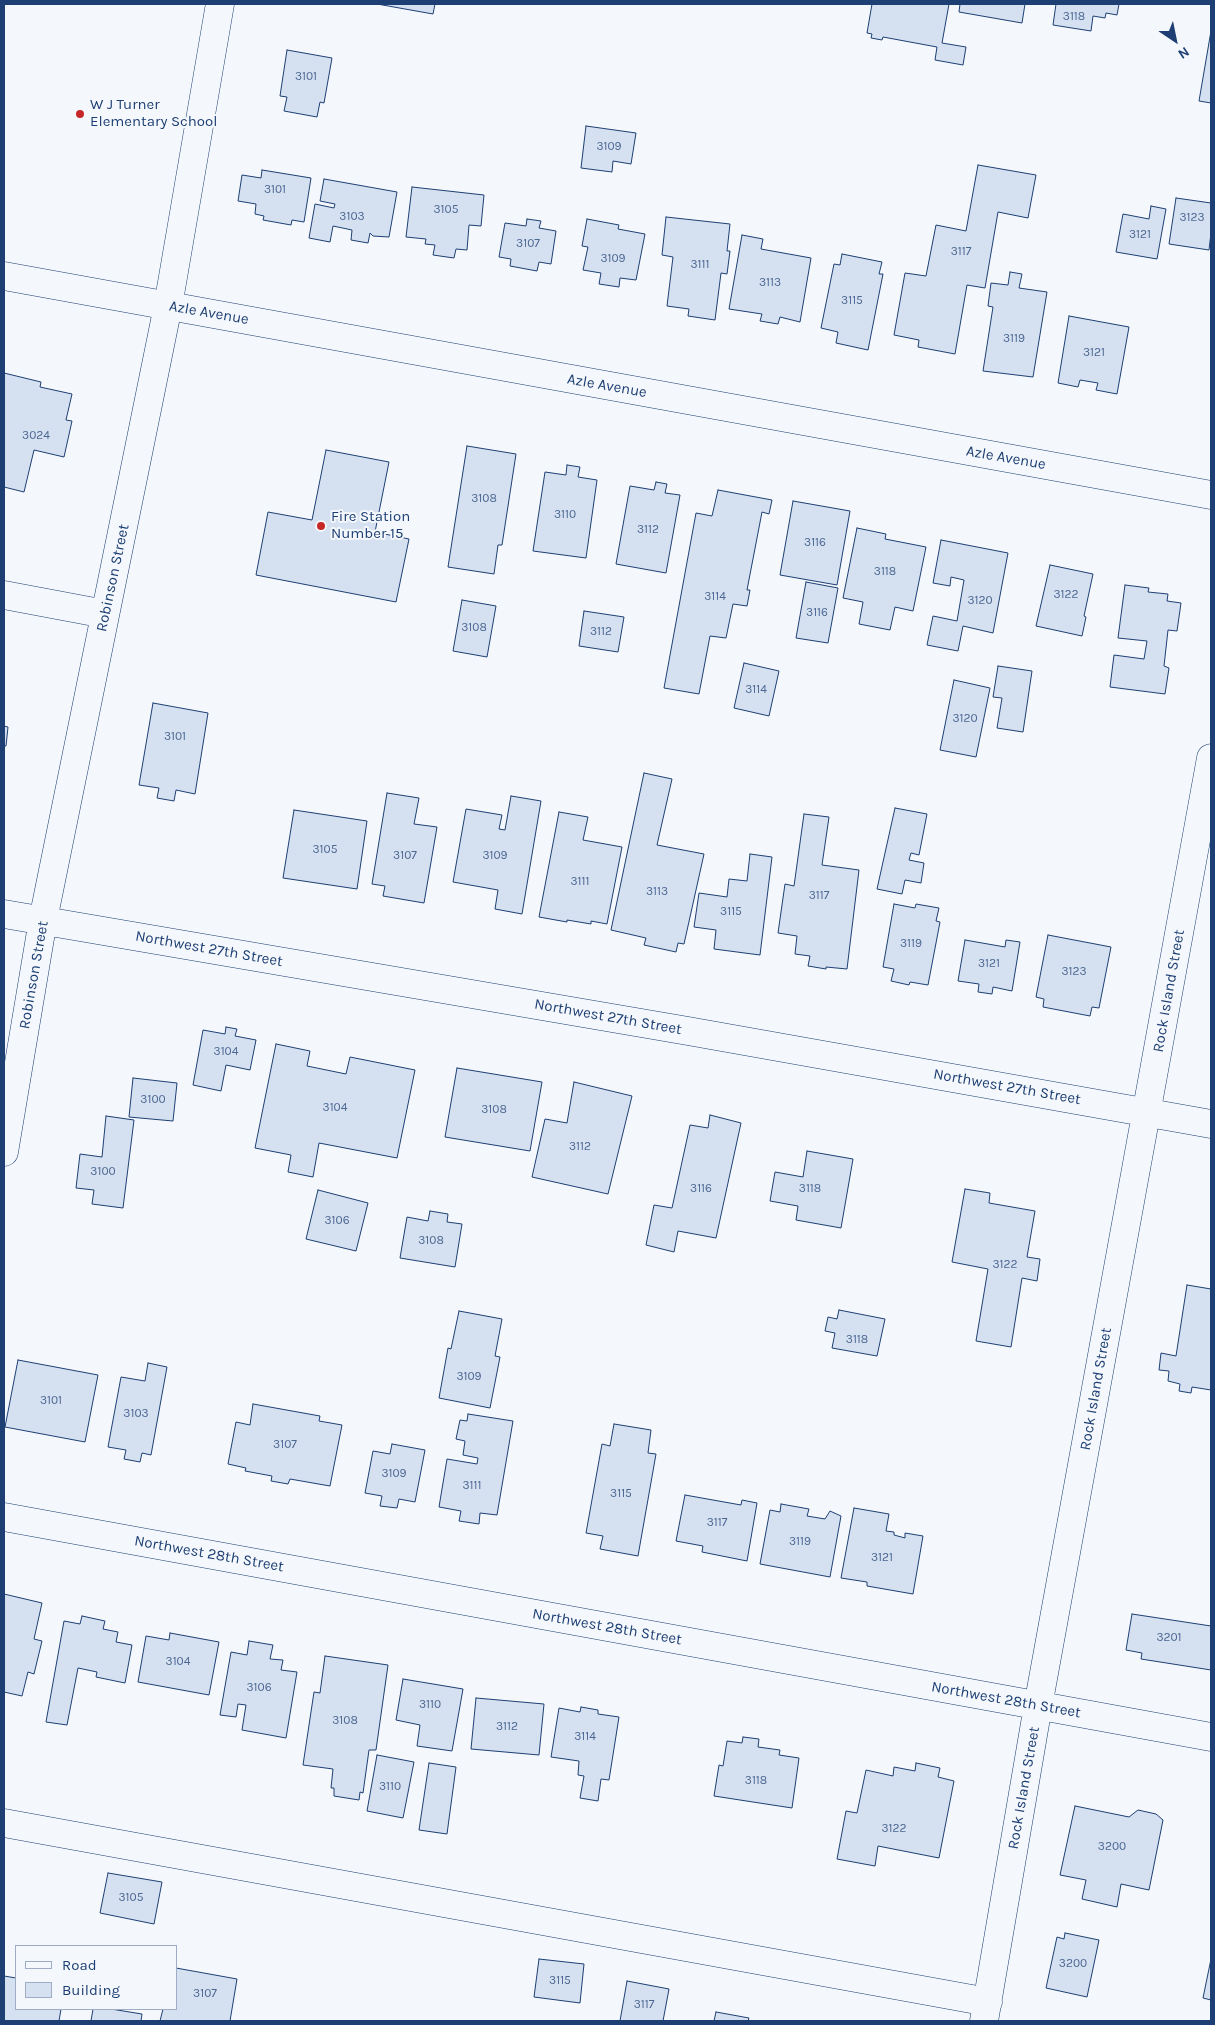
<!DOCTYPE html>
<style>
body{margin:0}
#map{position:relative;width:1215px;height:2025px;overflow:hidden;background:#f4f7fb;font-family:Karla,sans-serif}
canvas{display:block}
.frame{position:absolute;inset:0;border:5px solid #1d3f73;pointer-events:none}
.legend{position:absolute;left:15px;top:1945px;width:162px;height:65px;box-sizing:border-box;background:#f4f7fb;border:1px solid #9eadc5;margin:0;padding:6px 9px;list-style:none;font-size:15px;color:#1d3f73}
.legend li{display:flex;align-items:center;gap:10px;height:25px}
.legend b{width:25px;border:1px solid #9eadc5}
.north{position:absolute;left:1150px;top:15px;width:50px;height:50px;-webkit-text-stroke:4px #f4f7fb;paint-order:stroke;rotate:146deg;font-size:14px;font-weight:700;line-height:20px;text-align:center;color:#1d3f73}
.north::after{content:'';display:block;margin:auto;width:18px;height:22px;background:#1d3f73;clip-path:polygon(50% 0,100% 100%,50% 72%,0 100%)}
</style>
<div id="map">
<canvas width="1215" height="2025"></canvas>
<div class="frame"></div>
<ul class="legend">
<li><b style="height:6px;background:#f4f7fb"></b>Road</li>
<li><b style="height:14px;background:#d5e0f0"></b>Building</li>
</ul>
<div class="north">N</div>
</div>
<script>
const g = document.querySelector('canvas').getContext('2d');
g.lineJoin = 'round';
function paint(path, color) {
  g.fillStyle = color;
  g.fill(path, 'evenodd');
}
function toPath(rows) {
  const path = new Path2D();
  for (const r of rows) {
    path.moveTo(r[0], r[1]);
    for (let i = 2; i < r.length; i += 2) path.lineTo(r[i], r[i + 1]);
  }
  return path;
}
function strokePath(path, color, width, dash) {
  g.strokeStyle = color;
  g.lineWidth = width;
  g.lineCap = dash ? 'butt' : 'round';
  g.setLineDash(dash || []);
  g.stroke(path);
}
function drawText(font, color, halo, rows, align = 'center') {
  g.font = font + ' Karla,sans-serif';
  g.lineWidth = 4;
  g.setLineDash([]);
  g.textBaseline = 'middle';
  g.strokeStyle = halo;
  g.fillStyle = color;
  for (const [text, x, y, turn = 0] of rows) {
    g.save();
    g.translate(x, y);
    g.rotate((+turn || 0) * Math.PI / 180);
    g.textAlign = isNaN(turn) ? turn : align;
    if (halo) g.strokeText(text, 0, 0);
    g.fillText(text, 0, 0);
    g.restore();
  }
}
const building = toPath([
 [377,4,435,4,433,14,377,4],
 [872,4,949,4,942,43,966,47,963,65,935,60,937,47,883,37,882,40,871,38,872,34,867,33,872,4],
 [960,4,1025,4,1022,23,959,12,960,4],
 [1056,4,1119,4,1117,15,1106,13,1105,18,1093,16,1091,31,1053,25,1056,4],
 [1211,31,1211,103,1199,101,1211,31],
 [287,50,332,58,324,103,320,102,317,117,284,111,287,97,280,96,287,50],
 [586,126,636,133,631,164,613,161,612,172,581,168,586,126],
 [978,165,1036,175,1028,218,998,212,985,288,967,285,955,354,918,347,919,340,894,335,905,273,926,276,936,225,966,231,978,165],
 [262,170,311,178,304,222,292,220,291,225,263,220,264,216,255,214,256,204,238,201,242,175,261,178,262,170],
 [324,179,397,192,389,237,373,236,370,233,368,243,351,240,352,230,333,226,330,242,309,238,315,204,334,208,335,204,320,201,324,179],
 [412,187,484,195,481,226,469,225,467,250,456,249,454,258,433,255,435,245,425,244,426,239,406,237,412,187],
 [1176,198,1211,203,1211,233,1209,250,1169,244,1176,198],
 [1151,206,1166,209,1157,259,1116,252,1123,214,1149,219,1151,206],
 [666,217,730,224,727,251,730,251,727,274,721,273,715,320,688,316,689,309,667,306,673,257,662,255,666,217],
 [527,219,541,221,539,228,556,231,551,264,539,262,537,271,510,266,511,259,499,257,505,223,526,226,527,219],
 [587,219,619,225,618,229,645,234,636,280,620,278,619,287,599,284,601,273,583,270,588,247,582,246,587,219],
 [742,235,763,239,761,249,811,258,800,322,780,317,778,324,760,321,762,314,729,309,742,235],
 [842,254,882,262,879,274,883,274,868,350,836,343,838,332,821,328,834,264,840,265,842,254],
 [1010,272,1022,274,1019,288,1047,292,1033,377,983,371,993,307,988,306,991,283,1008,285,1010,272],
 [1069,316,1129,327,1117,394,1096,390,1098,383,1080,380,1078,387,1058,383,1069,316],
 [4,373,41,382,40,387,72,394,66,420,72,421,64,457,34,450,24,492,4,487,4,373],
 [467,446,516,454,502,545,498,545,494,574,448,567,467,446],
 [326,450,389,462,375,532,409,539,396,602,256,575,268,512,312,520,326,450],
 [567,465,580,467,578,477,597,480,586,558,533,551,545,472,566,475,567,465],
 [656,482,667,484,665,493,680,495,666,573,616,564,630,486,654,490,656,482],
 [718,490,772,500,769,514,762,512,747,590,750,590,747,606,733,604,726,638,710,636,699,694,664,688,696,513,712,516,718,490],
 [793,501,850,511,837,585,780,575,793,501],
 [857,528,886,534,885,539,926,547,913,611,895,607,890,630,859,624,863,602,843,598,857,528],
 [941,540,1008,553,993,633,963,626,958,651,927,645,933,616,957,621,964,580,951,577,950,586,933,583,941,540],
 [1050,565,1093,574,1084,616,1086,617,1082,636,1036,626,1050,565],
 [806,582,838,588,828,643,796,638,806,582],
 [1125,585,1149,588,1148,592,1168,594,1167,601,1181,603,1177,631,1168,630,1164,666,1169,668,1165,694,1110,687,1114,655,1144,659,1147,641,1118,638,1125,585],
 [462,600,496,606,487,657,453,651,462,600],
 [584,611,624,617,618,652,579,646,584,611],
 [744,663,779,671,769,716,734,708,744,663],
 [998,666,1032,671,1023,732,997,728,1002,698,993,697,998,666],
 [954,680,990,688,976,757,940,750,954,680],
 [153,703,208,713,195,794,176,790,174,801,157,798,159,788,139,785,153,703],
 [4,726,8,727,6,746,4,746,4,726],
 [644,773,672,779,657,845,704,854,684,944,678,943,676,952,644,945,646,938,611,930,644,773],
 [387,793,419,798,414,824,437,827,424,903,383,896,385,886,372,884,387,793],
 [511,796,541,801,522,914,495,909,498,890,453,882,466,809,502,815,499,829,505,830,511,796],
 [895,808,927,814,919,855,911,853,909,860,924,863,921,883,905,880,902,894,877,889,895,808],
 [294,810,367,821,357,889,283,878,294,810],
 [559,812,588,817,583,840,622,847,607,924,591,921,591,924,567,920,567,922,539,917,559,812],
 [804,814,829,817,822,865,859,870,847,969,826,967,826,969,808,966,810,956,795,954,797,936,778,933,785,884,794,886,804,814],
 [750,854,772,857,760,955,714,949,716,930,694,927,699,893,727,897,729,879,747,881,750,854],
 [894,904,915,908,916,904,939,908,936,921,940,922,928,985,910,982,909,985,891,981,894,969,883,967,894,904],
 [1048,935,1111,947,1099,1008,1092,1007,1090,1016,1043,1007,1044,999,1036,997,1048,935],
 [965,940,1005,947,1006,940,1020,942,1012,991,993,987,992,994,978,992,979,984,958,981,965,940],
 [226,1027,237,1029,235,1036,256,1040,250,1070,226,1065,221,1091,193,1085,203,1030,225,1034,226,1027],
 [276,1044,310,1051,307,1066,346,1074,350,1057,415,1070,397,1158,319,1143,313,1177,288,1172,291,1155,255,1148,276,1044],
 [457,1068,542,1082,530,1151,445,1137,457,1068],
 [133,1078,177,1083,173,1121,129,1117,133,1078],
 [574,1082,632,1096,608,1194,532,1177,545,1119,567,1123,574,1082],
 [710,1115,741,1123,716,1238,678,1231,674,1252,646,1245,654,1205,672,1208,690,1125,708,1128,710,1115],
 [106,1116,134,1120,123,1208,92,1204,94,1190,76,1188,80,1154,102,1157,106,1116],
 [807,1151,853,1159,841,1228,796,1220,798,1206,770,1201,775,1172,803,1177,807,1151],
 [965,1189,990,1193,989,1203,1035,1211,1027,1257,1040,1259,1037,1281,1022,1278,1011,1347,976,1341,988,1269,952,1262,965,1189],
 [318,1190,368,1203,356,1251,306,1239,318,1190],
 [430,1211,448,1214,447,1222,462,1224,455,1267,400,1258,407,1217,428,1221,430,1211],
 [1187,1285,1211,1289,1211,1390,1192,1387,1191,1393,1179,1391,1180,1384,1168,1381,1169,1371,1159,1370,1161,1353,1176,1356,1187,1285],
 [839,1310,885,1319,877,1356,832,1348,835,1333,825,1331,828,1317,837,1319,839,1310],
 [459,1311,502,1319,495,1356,500,1357,490,1408,439,1398,448,1348,451,1349,459,1311],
 [18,1360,98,1375,85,1442,5,1427,18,1360],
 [148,1363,167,1367,151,1455,142,1453,140,1462,124,1459,126,1450,108,1447,121,1377,145,1381,148,1363],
 [253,1404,320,1416,319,1421,342,1425,330,1486,290,1479,288,1484,271,1481,272,1476,245,1471,246,1468,228,1464,236,1422,250,1425,253,1404],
 [468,1414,513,1421,497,1515,480,1513,479,1524,459,1521,461,1511,439,1507,447,1459,477,1464,478,1458,463,1455,465,1441,456,1439,460,1420,467,1421,468,1414],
 [614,1424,651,1430,648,1453,656,1454,638,1556,600,1549,603,1536,586,1533,602,1444,610,1446,614,1424],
 [392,1444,425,1450,415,1502,399,1499,397,1508,380,1506,382,1496,365,1493,373,1451,390,1454,392,1444],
 [685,1495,741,1505,742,1500,757,1503,747,1561,702,1552,703,1546,676,1541,685,1495],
 [781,1504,809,1509,807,1516,825,1519,830,1511,841,1516,830,1577,760,1564,770,1510,780,1512,781,1504],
 [854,1508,889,1514,886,1531,894,1532,894,1535,905,1538,905,1533,923,1536,913,1594,867,1586,867,1582,841,1578,854,1508],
 [4,1594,42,1603,34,1639,42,1641,34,1674,28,1672,22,1696,4,1692,4,1594],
 [1132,1614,1211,1626,1211,1670,1141,1659,1142,1653,1126,1650,1132,1614],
 [82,1616,105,1621,103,1629,118,1632,116,1642,132,1645,125,1683,96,1677,97,1672,78,1668,67,1725,46,1722,64,1621,80,1624,82,1616],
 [170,1633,219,1642,209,1695,138,1682,146,1636,169,1640,170,1633],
 [249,1641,273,1645,270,1659,283,1660,281,1670,297,1672,286,1738,242,1730,246,1705,238,1704,236,1717,220,1715,231,1652,247,1655,249,1641],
 [325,1656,388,1665,376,1750,369,1750,363,1793,360,1792,359,1800,334,1796,334,1788,331,1788,333,1769,303,1765,314,1692,320,1693,325,1656],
 [403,1679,463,1689,452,1751,417,1746,420,1725,396,1720,403,1679],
 [476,1698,544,1704,539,1755,471,1749,476,1698],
 [581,1707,598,1710,598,1714,619,1717,609,1780,601,1779,598,1801,580,1798,584,1776,578,1775,579,1761,551,1757,559,1708,580,1712,581,1707],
 [743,1737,759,1739,758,1747,780,1750,779,1755,799,1758,792,1808,714,1796,719,1765,723,1766,727,1741,742,1743,743,1737],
 [377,1755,414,1762,403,1818,367,1811,377,1755],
 [429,1763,456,1767,447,1834,419,1830,429,1763],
 [916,1763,940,1768,938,1777,954,1781,939,1858,878,1846,875,1866,837,1859,846,1811,857,1813,866,1770,893,1776,894,1767,915,1771,916,1763],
 [1075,1806,1129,1817,1138,1810,1156,1814,1163,1820,1149,1890,1121,1884,1117,1907,1082,1899,1086,1880,1060,1875,1075,1806],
 [108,1873,162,1882,154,1924,100,1913,108,1873],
 [1065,1933,1099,1940,1087,1997,1046,1988,1057,1937,1064,1939,1065,1933],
 [539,1959,584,1964,580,2003,534,1997,539,1959],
 [1211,1959,1211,2000,1203,1998,1211,1959],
 [176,1968,237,1979,230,2021,160,2021,163,2009,176,2009,176,1968],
 [4,1976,16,1978,16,2009,61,2009,59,2021,4,2021,4,1976],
 [627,1981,669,1989,663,2021,620,2021,627,1981],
 [93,2009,111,2009,142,2014,141,2021,91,2021,93,2009],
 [716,2012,749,2018,748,2021,714,2021,716,2012]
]);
paint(building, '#d5e0f0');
strokePath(building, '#1d3f73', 1);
const minor = toPath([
 [4,595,105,614],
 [4,914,688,1031,1211,1124],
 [4,1152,43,920,168,306,220,4],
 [4,1517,1211,1737],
 [4,1823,988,2002],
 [984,2021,1038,1706,1211,758]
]);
const major = toPath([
 [4,276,1211,495]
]);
strokePath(minor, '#1d3f73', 29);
strokePath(major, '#1d3f73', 29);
strokePath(minor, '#f4f7fb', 28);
strokePath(major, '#f4f7fb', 28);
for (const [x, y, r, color] of [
 [80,114,5,"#c62828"],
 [321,526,5,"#c62828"]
]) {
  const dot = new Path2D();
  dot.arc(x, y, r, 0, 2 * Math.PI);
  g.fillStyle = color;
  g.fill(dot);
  strokePath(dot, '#f4f7fb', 2);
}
drawText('12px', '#4b6792', null, [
 ["3118",1074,17],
 ["3101",306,77],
 ["3109",609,147],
 ["3101",275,190],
 ["3105",446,210],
 ["3103",352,217],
 ["3123",1192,218],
 ["3121",1140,235],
 ["3107",528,244],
 ["3117",961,252],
 ["3109",613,259],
 ["3111",700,265],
 ["3113",770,283],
 ["3115",852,301],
 ["3119",1014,339],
 ["3121",1094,353],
 ["3024",36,436],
 ["3108",484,499],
 ["3110",565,515],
 ["3112",648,530],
 ["3116",815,543],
 ["3118",885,572],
 ["3122",1066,595],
 ["3114",715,597],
 ["3120",980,601],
 ["3116",817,613],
 ["3108",474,628],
 ["3112",601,632],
 ["3114",756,690],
 ["3120",965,719],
 ["3101",175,737],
 ["3105",325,850],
 ["3107",405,856],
 ["3109",495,856],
 ["3111",580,882],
 ["3113",657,892],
 ["3117",819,896],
 ["3115",731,912],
 ["3119",911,944],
 ["3121",989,964],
 ["3123",1074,972],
 ["3104",226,1052],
 ["3100",153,1100],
 ["3104",335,1108],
 ["3108",494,1110],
 ["3112",580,1147],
 ["3100",103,1172],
 ["3116",701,1189],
 ["3118",810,1189],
 ["3106",337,1221],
 ["3108",431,1241],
 ["3122",1005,1265],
 ["3118",857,1340],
 ["3109",469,1377],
 ["3101",51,1401],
 ["3103",136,1414],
 ["3107",285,1445],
 ["3109",394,1474],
 ["3111",472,1486],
 ["3115",621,1494],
 ["3117",717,1523],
 ["3119",800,1542],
 ["3121",882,1558],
 ["3201",1169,1638],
 ["3104",178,1662],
 ["3106",259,1688],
 ["3110",430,1705],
 ["3108",345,1721],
 ["3112",507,1727],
 ["3114",585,1737],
 ["3118",756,1781],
 ["3110",390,1787],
 ["3122",894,1829],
 ["3200",1112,1847],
 ["3105",131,1898],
 ["3200",1073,1964],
 ["3115",560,1981],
 ["3107",205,1994],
 ["3117",644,2005]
]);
drawText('15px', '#1d3f73', '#f4f7fb', [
 ["W J Turner",90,105],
 ["Elementary School",90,122],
 ["Fire Station",331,517],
 ["Number 15",331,534]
], 'left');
drawText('15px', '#1d3f73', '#f4f7fb', [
 ["Azle Avenue",209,313,10],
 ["Azle Avenue",607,386,10],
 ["Azle Avenue",1006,458,10],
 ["Robinson Street",113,578,-78],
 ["Northwest 27th Street",209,949,10],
 ["Robinson Street",34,975,-80],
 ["Rock Island Street",1169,991,-80],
 ["Northwest 27th Street",608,1017,10],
 ["Northwest 27th Street",1007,1087,10],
 ["Rock Island Street",1096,1389,-80],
 ["Northwest 28th Street",209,1554,10],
 ["Northwest 28th Street",607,1627,10],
 ["Northwest 28th Street",1006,1700,10],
 ["Rock Island Street",1024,1788,-80]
]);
</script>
